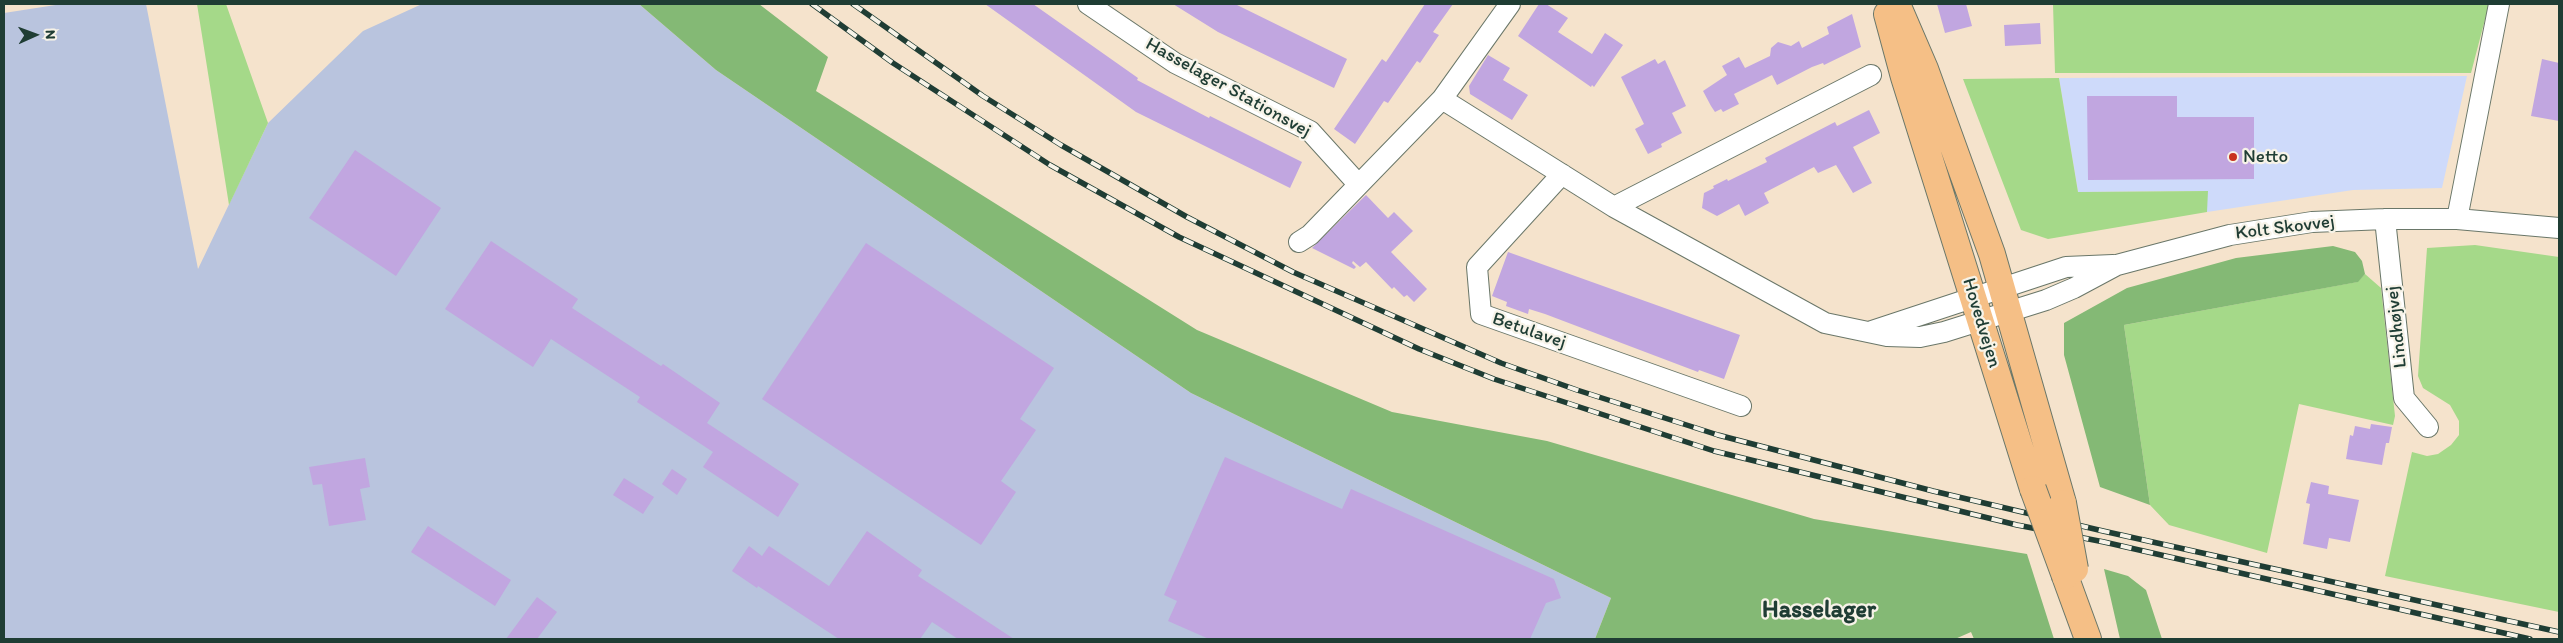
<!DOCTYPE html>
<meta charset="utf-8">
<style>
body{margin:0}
#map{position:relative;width:2563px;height:643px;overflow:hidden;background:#f5e3cc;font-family:Itim,sans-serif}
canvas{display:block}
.frame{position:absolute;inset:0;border:5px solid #1f3d34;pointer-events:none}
.north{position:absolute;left:10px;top:10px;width:50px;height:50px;-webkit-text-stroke:4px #f7f3e8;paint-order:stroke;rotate:88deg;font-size:14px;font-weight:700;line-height:20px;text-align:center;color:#1f3d34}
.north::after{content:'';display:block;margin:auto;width:18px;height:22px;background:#1f3d34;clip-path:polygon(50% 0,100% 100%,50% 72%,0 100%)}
</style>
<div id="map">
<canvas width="2563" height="643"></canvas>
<div class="frame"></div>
<div class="north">N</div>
</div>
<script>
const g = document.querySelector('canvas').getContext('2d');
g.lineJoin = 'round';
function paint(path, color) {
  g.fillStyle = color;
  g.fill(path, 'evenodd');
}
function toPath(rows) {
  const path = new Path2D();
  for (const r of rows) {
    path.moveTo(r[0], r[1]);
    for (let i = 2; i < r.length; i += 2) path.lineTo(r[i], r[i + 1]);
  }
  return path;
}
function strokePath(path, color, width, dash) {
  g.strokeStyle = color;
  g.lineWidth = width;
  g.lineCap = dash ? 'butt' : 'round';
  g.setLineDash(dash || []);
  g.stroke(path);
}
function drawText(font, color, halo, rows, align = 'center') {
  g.font = font + ' Itim,sans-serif';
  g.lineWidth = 4.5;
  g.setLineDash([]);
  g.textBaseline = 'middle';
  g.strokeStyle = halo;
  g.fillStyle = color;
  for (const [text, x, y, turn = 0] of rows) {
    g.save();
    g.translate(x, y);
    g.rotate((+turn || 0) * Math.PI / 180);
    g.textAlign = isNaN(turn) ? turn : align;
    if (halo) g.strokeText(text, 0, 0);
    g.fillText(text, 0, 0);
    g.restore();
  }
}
paint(toPath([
 [2467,76,2442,188,2353,190,2207,212,2207,191,2078,192,2059,78]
]), '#cedafa');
paint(toPath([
 [62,4,146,4,198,269,268,123,363,31,422,4,639,4,716,70,1191,393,1611,598,1595,639,4,639,4,13]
]), '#b9c4de');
paint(toPath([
 [197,4,226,4,268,123,229,205],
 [2053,4,2489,4,2471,73,2055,73],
 [2059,78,2078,192,2208,191,2207,212,2048,239,2021,230,1963,79],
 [2475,245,2559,257,2559,612,2385,576,2412,452,2427,456,2438,454,2451,445,2459,435,2459,421,2450,405,2423,388,2418,376,2427,248],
 [2365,274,2381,288,2395,416,2393,425,2299,404,2267,553,2169,525,2150,505,2124,325,2357,282]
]), '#a5d989');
paint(toPath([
 [639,4,759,4,828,57,816,91,1197,330,1392,412,1547,441,1814,519,2027,554,2054,639,1974,639,1971,632,1955,639,1595,639,1611,598,1191,393,716,70],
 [2333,246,2355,252,2362,261,2365,274,2358,282,2124,325,2150,505,2100,487,2064,355,2064,323,2127,288,2236,258],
 [2104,569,2128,576,2146,590,2162,639,2120,639]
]), '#84b975');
paint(toPath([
 [985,4,1033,4,1138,78,1137,80,1209,118,1210,116,1302,162,1290,188,1136,112],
 [1173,4,1235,4,1347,59,1334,88,1218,32],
 [1425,4,1453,4,1433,32,1439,35,1420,63,1417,61,1388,103,1384,101,1355,144,1334,129,1382,59,1386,62],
 [1539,4,1546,4,1568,18,1558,32,1592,54,1605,33,1623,45,1594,87,1592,85,1591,87,1518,36],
 [1937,4,1966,4,1972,26,1945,33],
 [1852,14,1861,47,1824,65,1823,63,1812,67,1777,85,1772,75,1734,94,1739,104,1723,112,1721,109,1715,112,1711,106,1703,91,1727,75,1722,66,1739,57,1745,68,1770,56,1771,48,1778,42,1791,46,1799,41,1802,48,1829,34,1827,27],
 [2040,23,2041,44,2005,46,2004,25],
 [1488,55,1510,68,1503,80,1528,95,1512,120,1470,94,1469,86],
 [1655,59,1658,64,1665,60,1686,106,1672,113,1682,133,1661,144,1662,147,1648,154,1635,129,1644,124,1621,77],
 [2542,59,2559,63,2559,121,2531,116],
 [2087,96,2177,96,2177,117,2254,117,2254,179,2088,180],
 [1869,110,1880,133,1853,147,1872,183,1853,193,1836,165,1818,173,1814,167,1764,193,1769,203,1745,216,1739,204,1717,216,1702,208,1704,193,1714,188,1713,186,1727,179,1728,181,1767,162,1765,158,1835,122,1837,126],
 [355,150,441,208,396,276,309,218],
 [1366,195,1388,218,1394,212,1413,231,1391,252,1427,289,1414,302,1407,295,1404,297,1394,287,1392,289,1366,262,1360,267,1353,261,1352,263,1356,267,1354,269,1312,248],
 [491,241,578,299,572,308,661,366,663,364,720,403,707,423,799,484,778,517,703,467,713,452,637,402,640,397,551,339,533,367,445,309],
 [866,243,1054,368,1020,419,1036,430,1001,481,1016,492,981,545,762,399],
 [1508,252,1740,335,1724,379,1699,370,1698,372,1545,314,1529,309,1528,314,1506,306,1507,302,1492,296],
 [2371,424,2392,427,2389,443,2386,443,2382,465,2346,459,2350,435,2353,436,2355,426,2370,429],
 [1225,457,1342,509,1351,489,1554,579,1561,598,1546,603,1530,639,1209,639,1168,621,1177,601,1164,595],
 [365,458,370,487,360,489,366,520,329,526,322,484,313,485,309,467],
 [672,469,687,479,677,495,662,484],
 [624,478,654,497,643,514,613,495],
 [2311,482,2329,486,2328,494,2359,500,2350,542,2329,538,2327,549,2303,544,2310,504,2306,503],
 [428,526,511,580,495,606,411,552],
 [867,531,922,570,918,576,1014,639,958,639,932,622,920,639,839,639,758,586,757,588,732,571,749,546,762,556,769,546,829,586],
 [537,597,557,612,537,639,506,639]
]), '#c1a6e0');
const minor = toPath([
 [1088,4,1175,63,1310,131,1358,184],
 [1442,99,1614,207,1825,323,1887,336,1920,337,1944,332,2046,300,2074,288,2117,265,2230,235,2312,222,2385,219,2457,219,2559,228],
 [1562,174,1477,267,1481,314,1741,406],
 [1614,207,1871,75],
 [2385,219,2404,398,2428,427],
 [2457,219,2499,4],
 [1299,242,1310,235,1442,99,1510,4],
 [1872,331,2066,267,2113,265]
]);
const major = toPath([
 [1897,4,1925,69,1992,254,2063,503],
 [1887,14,1904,77,2033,489],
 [2065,576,2088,639]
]);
strokePath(minor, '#6a7769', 22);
strokePath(major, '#6a7769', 28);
strokePath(minor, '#fff', 20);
strokePath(major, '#f5bf86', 26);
const rail = toPath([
 [812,4,893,63,1050,165,1179,237,1419,349,1494,379,1714,451,2017,525,2104,542,2530,639],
 [853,4,983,96,1061,145,1187,217,1293,272,1501,363,1577,390,1718,435,1933,491,2103,531,2559,632]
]);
strokePath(rail, '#1f3d34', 5.5);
strokePath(rail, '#f7f3e8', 4, [11]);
const majorBridge = toPath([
 [2033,489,2065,576],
 [2063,503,2075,569]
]);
strokePath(majorBridge, '#6a7769', 28, []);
strokePath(majorBridge, '#f5bf86', 26);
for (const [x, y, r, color] of [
 [2233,157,5,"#c8321e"]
]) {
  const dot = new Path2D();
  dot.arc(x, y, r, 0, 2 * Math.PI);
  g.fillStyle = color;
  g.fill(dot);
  strokePath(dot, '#f7f3e8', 2);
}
drawText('19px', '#1f3d34', '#f7f3e8', [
 ["Hasselager Stationsvej",1228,88,29],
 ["Kolt Skovvej",2285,228,-7],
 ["Hovedvejen",1981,323,73],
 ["Lindhøjvej",2397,327,-96],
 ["Betulavej",1529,331,19]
]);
drawText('19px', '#1f3d34', '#f7f3e8', [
 ["Netto",2243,157]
], 'left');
drawText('bold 24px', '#1f3d34', '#f7f3e8', [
 ["Hasselager",1819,611]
]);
</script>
